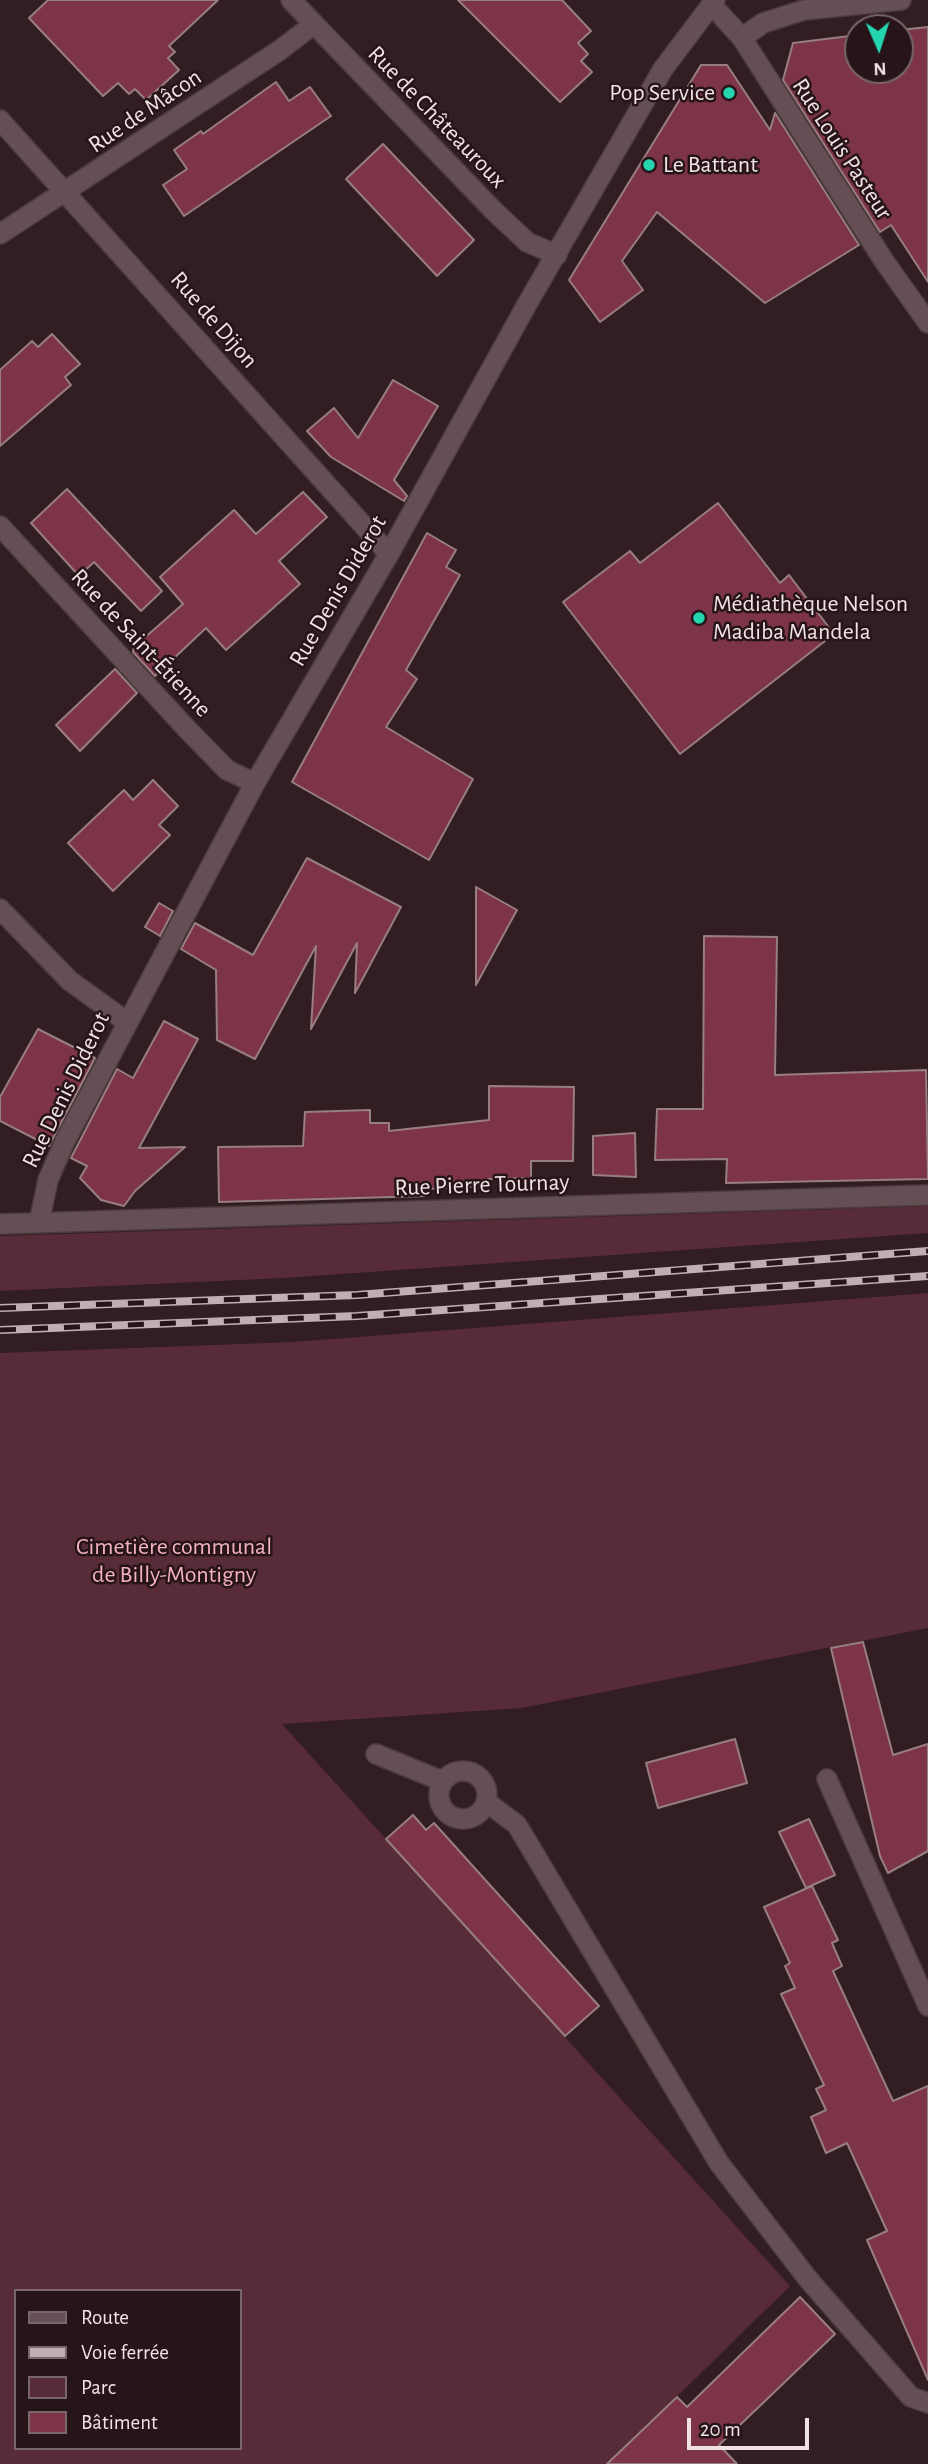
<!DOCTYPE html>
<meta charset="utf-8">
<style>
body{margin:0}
#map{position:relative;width:928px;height:2464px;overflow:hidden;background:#311d22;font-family:"Alegreya Sans",sans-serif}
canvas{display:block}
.legend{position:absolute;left:14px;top:2289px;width:228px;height:161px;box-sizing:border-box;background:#261419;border:2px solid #77666a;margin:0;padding:9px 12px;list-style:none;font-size:21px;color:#f0e2e4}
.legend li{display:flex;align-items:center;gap:14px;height:35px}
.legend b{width:35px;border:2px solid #77666a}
.north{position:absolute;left:844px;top:14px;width:70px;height:70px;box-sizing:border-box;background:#261419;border:2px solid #77666a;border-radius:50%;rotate:177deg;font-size:19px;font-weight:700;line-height:28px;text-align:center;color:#f0e2e4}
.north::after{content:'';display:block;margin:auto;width:24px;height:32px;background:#24d5af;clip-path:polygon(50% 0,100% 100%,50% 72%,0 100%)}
.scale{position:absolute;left:687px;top:2418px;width:122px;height:32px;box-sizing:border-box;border:4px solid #f0e2e4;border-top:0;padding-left:9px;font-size:21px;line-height:24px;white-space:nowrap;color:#f0e2e4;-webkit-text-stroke:5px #261419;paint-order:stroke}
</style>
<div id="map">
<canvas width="928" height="2464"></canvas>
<ul class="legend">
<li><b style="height:9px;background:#664f54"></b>Route</li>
<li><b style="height:9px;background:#bfafb2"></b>Voie ferrée</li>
<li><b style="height:19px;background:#572b37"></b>Parc</li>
<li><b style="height:19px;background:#7d3449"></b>Bâtiment</li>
</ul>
<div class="north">N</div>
<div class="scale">20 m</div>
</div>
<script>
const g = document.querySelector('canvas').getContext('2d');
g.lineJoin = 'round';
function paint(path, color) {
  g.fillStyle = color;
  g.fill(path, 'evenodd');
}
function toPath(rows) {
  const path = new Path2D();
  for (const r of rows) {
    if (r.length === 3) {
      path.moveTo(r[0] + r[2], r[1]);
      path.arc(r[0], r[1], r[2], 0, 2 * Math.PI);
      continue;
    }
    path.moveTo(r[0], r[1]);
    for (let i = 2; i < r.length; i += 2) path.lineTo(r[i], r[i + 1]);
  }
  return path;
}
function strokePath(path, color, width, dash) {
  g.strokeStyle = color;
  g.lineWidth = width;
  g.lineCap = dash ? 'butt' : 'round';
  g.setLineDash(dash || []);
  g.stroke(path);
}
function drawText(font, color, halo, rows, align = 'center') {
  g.font = font + ' "Alegreya Sans",sans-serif';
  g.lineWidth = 5;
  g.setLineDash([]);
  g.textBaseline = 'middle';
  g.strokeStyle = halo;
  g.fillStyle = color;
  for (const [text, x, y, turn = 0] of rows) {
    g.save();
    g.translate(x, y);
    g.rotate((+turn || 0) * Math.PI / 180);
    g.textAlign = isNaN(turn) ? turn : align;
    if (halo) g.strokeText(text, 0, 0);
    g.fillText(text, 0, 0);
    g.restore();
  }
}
paint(toPath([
 [928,1206,928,1233,284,1278,0,1291,0,1236],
 [928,1293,928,1628,522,1708,282,1724,790,2286,652,2421,691,2464,0,2464,0,1353,293,1342],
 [16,2291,240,2291,240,2448,16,2448]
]), '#572b37');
const building = toPath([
 [48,0,218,0,169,46,175,52,168,58,179,70,146,100,135,89,129,94,118,83,103,96,29,18,48,0],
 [458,0,562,0,591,31,578,43,588,54,581,61,592,72,560,102,458,0],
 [928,27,928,282,891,225,880,232,783,80,793,43,858,35,858,70,900,70,900,30,928,27],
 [701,65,727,65,770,130,775,113,859,245,765,303,657,212,622,261,643,290,600,322,569,280,701,65],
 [276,82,289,101,310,87,331,116,184,216,163,185,187,169,174,150,201,131,203,134,276,82],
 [383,144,474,240,437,276,346,179,383,144],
 [52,334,80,364,65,377,71,385,0,446,0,370,32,341,38,347,52,334],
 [393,380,438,406,394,480,407,496,404,501,331,457,307,431,334,408,358,438,393,380],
 [67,489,162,591,141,611,94,562,79,576,31,523,67,489],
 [303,492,327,517,279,561,300,584,226,650,206,628,155,676,133,652,134,647,183,604,160,577,234,510,256,534,303,492],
 [718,503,780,583,789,575,834,634,680,754,563,602,630,551,640,563,718,503],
 [427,533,456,550,446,567,460,575,406,670,417,679,386,727,473,779,429,860,292,782,427,533],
 [115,669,137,693,80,751,56,725,115,669],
 [153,780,178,806,159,825,170,835,113,891,68,843,124,790,133,800,153,780],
 [307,858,401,907,355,993,357,943,311,1029,316,946,255,1059,217,1040,216,970,181,949,195,923,253,955,307,858],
 [476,887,517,910,476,985,476,887],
 [159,903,173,911,160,936,145,927,159,903],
 [704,936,777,937,775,1075,926,1070,928,1179,726,1183,727,1159,655,1160,657,1109,703,1109,704,936],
 [164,1021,198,1039,139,1148,185,1147,135,1191,124,1206,101,1200,80,1178,87,1166,71,1158,117,1069,133,1078,164,1021],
 [38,1029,95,1058,49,1146,0,1121,0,1097,38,1029],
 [489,1086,574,1087,573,1161,531,1161,531,1178,488,1179,488,1186,426,1189,426,1196,219,1202,218,1147,303,1146,305,1112,370,1110,370,1123,389,1123,389,1131,489,1120,489,1086],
 [635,1133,636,1177,593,1175,593,1136,635,1133],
 [863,1642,893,1755,928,1744,928,1851,888,1873,880,1856,831,1648,863,1642],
 [735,1739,747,1783,658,1808,646,1763,735,1739],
 [413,1815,426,1830,434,1823,599,2006,565,2036,386,1839,413,1815],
 [809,1819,835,1875,806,1888,779,1832,809,1819],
 [812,1886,838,1940,832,1943,842,1966,833,1971,893,2101,928,2086,928,2380,867,2240,887,2231,847,2143,826,2153,811,2117,826,2110,816,2089,824,2085,781,1994,795,1988,785,1966,790,1963,764,1907,812,1886],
 [800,2297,835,2334,719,2445,737,2464,607,2464,677,2397,687,2407,800,2297]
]);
paint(building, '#7d3449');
strokePath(building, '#977e83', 2);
const service = toPath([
 [376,1754,442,1781],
 [463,1795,24],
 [488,1803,517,1825,719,2163,808,2279,911,2397,928,2403]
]);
const minor = toPath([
 [291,0,494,211,527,242,557,255],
 [712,5,742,38,884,261,928,323],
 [742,38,763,23,804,10,901,0],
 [0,120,389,554],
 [0,234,280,50,314,24],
 [0,526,187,729,227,770,255,783],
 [0,909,70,981,127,1022],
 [39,1223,48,1180,65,1141,255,783,389,554,526,306,663,69,715,0],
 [0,1224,928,1195],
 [827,1779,928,2006]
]);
strokePath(service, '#4c3c3f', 22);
strokePath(minor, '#4c3c3f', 22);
strokePath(service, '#664f54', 19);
strokePath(minor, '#664f54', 19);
const rail = toPath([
 [0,1308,357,1295,928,1251],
 [0,1330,357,1316,928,1276]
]);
strokePath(rail, '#bfafb2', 8);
strokePath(rail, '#261419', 5, [16]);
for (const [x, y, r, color] of [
 [729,93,7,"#24d5af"],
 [649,165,7,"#24d5af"],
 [699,618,7,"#24d5af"]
]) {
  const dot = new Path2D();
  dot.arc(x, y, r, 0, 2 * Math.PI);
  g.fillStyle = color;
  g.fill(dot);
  strokePath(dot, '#261419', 2.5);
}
drawText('24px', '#f0e2e4', '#261419', [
 ["Pop Service",715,93,"right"],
 ["Le Battant",663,165],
 ["Médiathèque Nelson",713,604],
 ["Madiba Mandela",713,632]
], 'left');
drawText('24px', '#f0e2e4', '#261419', [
 ["Rue de Mâcon",145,111,-34],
 ["Rue de Châteauroux",437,117,46],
 ["Rue Louis Pasteur",842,149,57],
 ["Rue de Dijon",214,320,49],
 ["Rue Denis Diderot",338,591,-60],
 ["Rue de Saint-Étienne",141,643,47],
 ["Rue Denis Diderot",66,1090,-64],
 ["Rue Pierre Tournay",482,1185,-2]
]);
drawText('24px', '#f4b1c0', '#261419', [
 ["Cimetière communal",174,1547],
 ["de Billy-Montigny",174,1575]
]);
</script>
